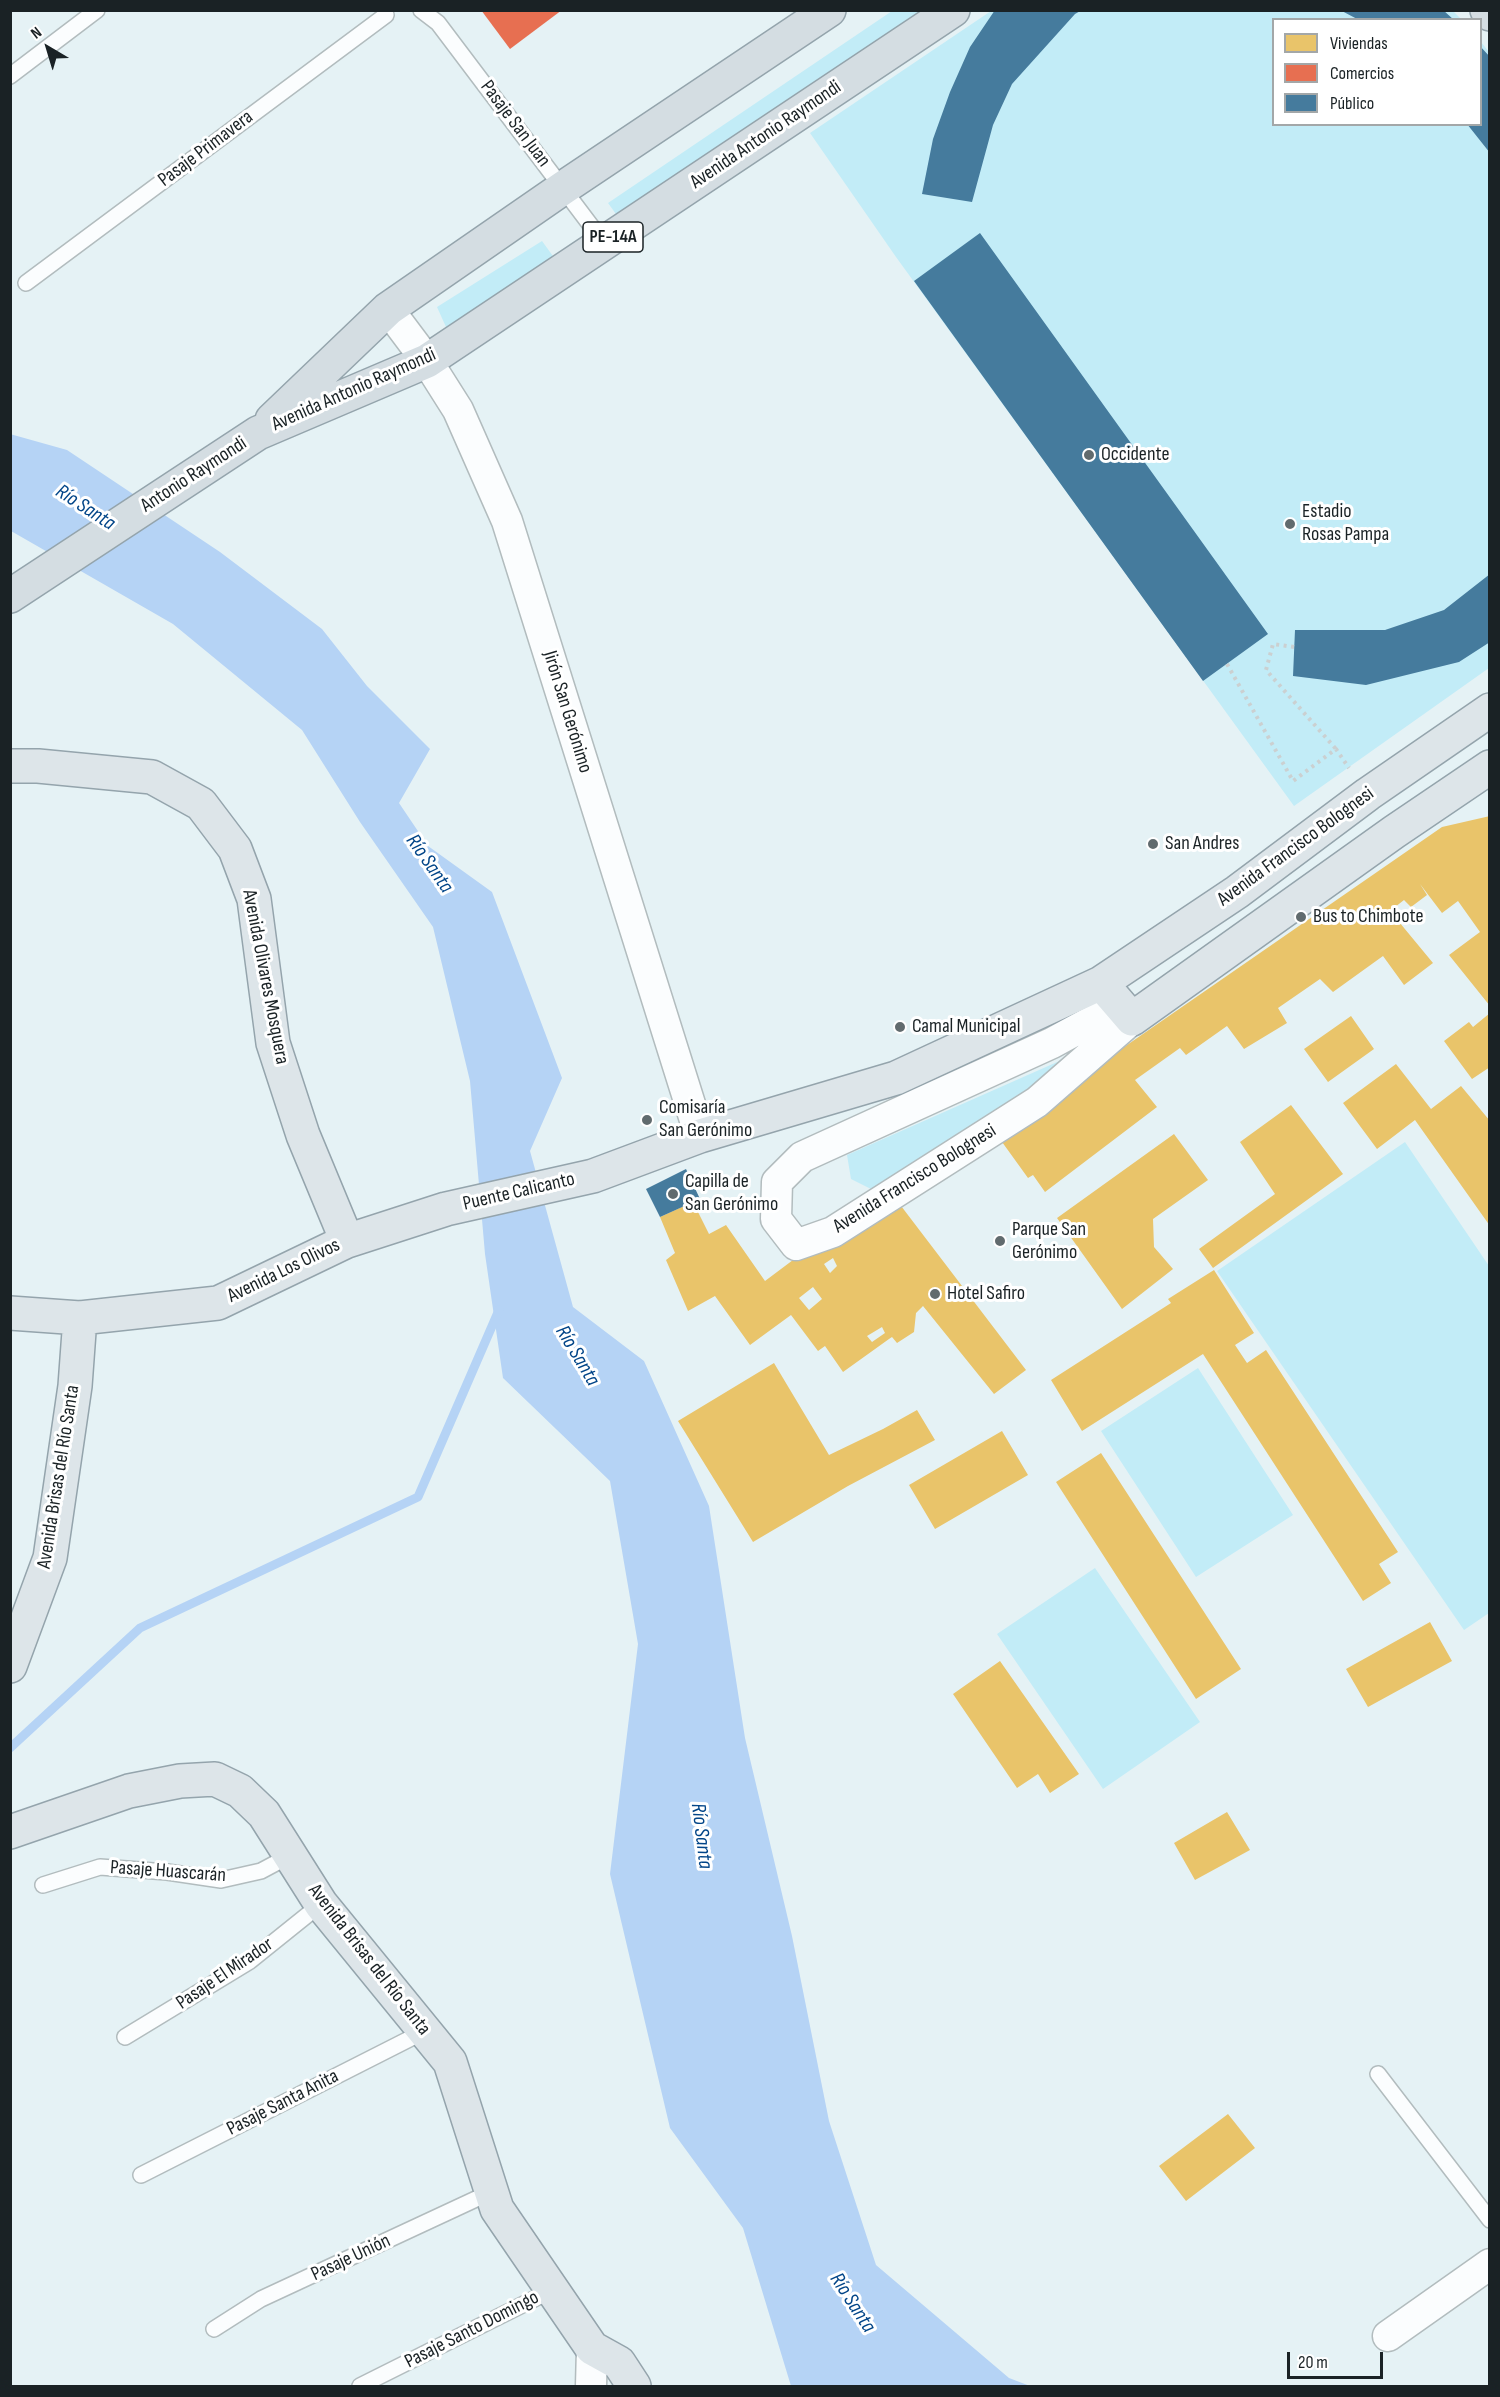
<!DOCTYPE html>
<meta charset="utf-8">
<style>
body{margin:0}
#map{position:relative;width:1500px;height:2397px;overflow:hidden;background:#e5f2f5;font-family:"Sofia Sans Condensed",sans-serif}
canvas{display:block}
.frame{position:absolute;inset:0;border:12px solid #1a2225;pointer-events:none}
.legend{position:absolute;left:1272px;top:18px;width:210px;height:108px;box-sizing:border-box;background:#fff;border:2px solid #a3a7a8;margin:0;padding:8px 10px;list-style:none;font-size:18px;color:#1a2225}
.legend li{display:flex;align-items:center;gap:12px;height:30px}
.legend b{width:30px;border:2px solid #a3a7a8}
.north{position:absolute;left:18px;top:18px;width:60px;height:60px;-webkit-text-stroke:4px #fff;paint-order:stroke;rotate:322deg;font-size:16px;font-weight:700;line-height:24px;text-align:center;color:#1a2225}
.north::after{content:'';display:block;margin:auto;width:21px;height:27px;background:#1a2225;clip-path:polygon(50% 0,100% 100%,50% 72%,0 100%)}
.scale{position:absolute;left:1287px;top:2352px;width:96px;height:27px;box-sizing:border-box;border:3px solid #1a2225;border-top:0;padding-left:8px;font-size:18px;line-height:21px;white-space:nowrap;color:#1a2225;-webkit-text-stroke:4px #fff;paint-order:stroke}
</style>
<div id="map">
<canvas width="1500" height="2397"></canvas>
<div class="frame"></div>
<ul class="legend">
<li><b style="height:16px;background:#e9c46a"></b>Viviendas</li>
<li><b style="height:16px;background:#e76f51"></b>Comercios</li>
<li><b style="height:16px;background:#457b9d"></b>Público</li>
</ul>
<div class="north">N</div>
<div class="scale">20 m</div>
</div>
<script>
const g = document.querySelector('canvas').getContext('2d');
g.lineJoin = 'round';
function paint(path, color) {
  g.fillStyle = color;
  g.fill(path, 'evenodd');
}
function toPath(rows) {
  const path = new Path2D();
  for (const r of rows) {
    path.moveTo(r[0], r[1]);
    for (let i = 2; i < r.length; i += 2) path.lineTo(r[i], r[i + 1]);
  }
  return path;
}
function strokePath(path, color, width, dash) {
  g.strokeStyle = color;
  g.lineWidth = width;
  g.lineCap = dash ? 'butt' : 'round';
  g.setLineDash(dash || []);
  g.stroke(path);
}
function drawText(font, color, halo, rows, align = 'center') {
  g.font = font + ' "Sofia Sans Condensed",sans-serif';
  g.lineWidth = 6;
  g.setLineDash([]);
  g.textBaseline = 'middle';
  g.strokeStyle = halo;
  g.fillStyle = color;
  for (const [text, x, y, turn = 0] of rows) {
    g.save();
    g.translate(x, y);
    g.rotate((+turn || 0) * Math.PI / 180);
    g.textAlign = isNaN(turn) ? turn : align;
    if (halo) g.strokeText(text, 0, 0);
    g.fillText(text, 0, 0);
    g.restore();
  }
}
paint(toPath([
 [892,11,938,11,621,221,608,203],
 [991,11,1453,11,1461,19,1274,20,1274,124,1480,124,1481,42,1489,52,1489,668,1294,806,896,257,810,133],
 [542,241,558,263,446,327,437,307],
 [1073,1055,997,1115,873,1190,851,1179,847,1155],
 [1405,1142,1489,1266,1489,1613,1464,1630,1217,1271],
 [1198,1368,1293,1515,1196,1577,1101,1431],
 [1095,1568,1200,1722,1103,1789,997,1634]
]), '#c2ecf7');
paint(toPath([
 [10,434,67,450,220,552,322,629,367,686,430,749,399,803,428,846,492,892,562,1078,530,1151,573,1307,644,1361,709,1506,745,1738,792,1936,829,2121,876,2265,1009,2378,1030,2386,791,2386,743,2228,670,2128,610,1874,638,1644,610,1481,503,1378,485,1254,470,1081,433,927,360,822,302,730,173,624,11,531]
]), '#b5d3f5');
paint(toPath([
 [1490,816,1490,1006,1449,955,1480,932,1458,901,1442,913,1420,884,1427,895,1411,907,1404,900,1390,911,1433,963,1404,985,1383,956,1333,992,1320,979,1278,1008,1287,1023,1244,1049,1227,1026,1186,1055,1180,1048,1135,1080,1157,1107,1045,1192,1033,1175,1028,1178,997,1135,1442,827],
 [1490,1013,1490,1067,1472,1079,1444,1041,1469,1022,1473,1027],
 [1351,1016,1374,1049,1328,1082,1304,1049],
 [1396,1064,1431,1109,1461,1086,1490,1121,1490,1226,1415,1120,1377,1149,1343,1103],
 [1291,1105,1343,1174,1213,1268,1199,1249,1275,1194,1240,1142],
 [1174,1134,1208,1180,1153,1219,1154,1247,1173,1269,1122,1309,1057,1218],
 [895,1198,1026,1370,994,1394,923,1306,916,1313,914,1332,897,1343,892,1337,889,1339,843,1372,825,1346,818,1351,791,1315,750,1345,715,1296,688,1311,666,1260,675,1253,660,1217,693,1202,709,1234,726,1225,765,1281,793,1260],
 [833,1258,837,1266,830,1273,824,1264],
 [813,1287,822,1299,809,1310,799,1298],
 [882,1327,885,1333,872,1342,867,1336],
 [1214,1270,1254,1333,1235,1345,1247,1363,1266,1350,1398,1552,1379,1564,1391,1583,1363,1601,1203,1354,1082,1431,1051,1380,1171,1303,1168,1299],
 [774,1363,829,1455,883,1429,917,1410,935,1440,848,1486,753,1542,678,1421],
 [1002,1431,1028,1475,935,1529,909,1485],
 [1101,1453,1241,1669,1196,1699,1056,1482],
 [1430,1622,1452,1661,1368,1707,1346,1669],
 [1000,1661,1079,1774,1050,1793,1038,1774,1017,1788,953,1694],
 [1227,1812,1250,1850,1195,1880,1174,1843],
 [1228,2114,1255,2148,1186,2201,1159,2166]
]), '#e9c46a');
paint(toPath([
 [481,10,562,10,510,49]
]), '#e76f51');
paint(toPath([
 [995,10,1082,10,1075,14,1012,84,993,125,972,202,922,194,933,139,950,92,970,47],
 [1340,10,1443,10,1454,20,1359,20],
 [1480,46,1490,57,1490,153,1467,124,1480,124],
 [980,233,1268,634,1203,681,914,281],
 [1490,574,1490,642,1459,662,1366,685,1293,676,1295,630,1385,630,1444,610],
 [686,1169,700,1199,660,1217,646,1189]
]), '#457b9d');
strokePath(toPath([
 [10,1748,140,1628,418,1497,499,1310]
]), '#b5d3f5', 9);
const service = toPath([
 [421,10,438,23,604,243],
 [10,76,97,10],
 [26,283,386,15],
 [43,1885,100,1867,167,1872,221,1880,261,1871,291,1855],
 [125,2037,250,1961,321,1904],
 [1378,2074,1490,2220],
 [141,2175,425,2031],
 [214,2329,261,2299,491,2192],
 [360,2386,552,2290]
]);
const minor = toPath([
 [388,309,427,361,458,410,507,521,700,1136],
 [1120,1006,1052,1043,802,1157,777,1182,776,1219,796,1245,833,1232,1037,1102,1132,1019],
 [1388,2336,1490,2264],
 [591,2386,592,2348]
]);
const primary = toPath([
 [10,766,38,766,152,777,201,804,235,849,254,899,273,1043,303,1135,347,1241],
 [1101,983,1132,1019,1394,832,1490,767],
 [10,1313,80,1318,218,1303,347,1241,446,1209,593,1176,700,1136,896,1078,1101,983,1237,892,1368,794,1490,710],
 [10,1666,50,1558,75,1386,80,1318],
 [10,1832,129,1791,180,1781,215,1779,240,1791,264,1814,321,1904,450,2062,497,2209,592,2348,619,2363,634,2386]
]);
const trunk = toPath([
 [1487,10,1490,14],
 [272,420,388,309,563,188,829,10],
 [10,596,258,433,427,361,953,10]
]);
strokePath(service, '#b2bcbe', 18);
strokePath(minor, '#b2bcbe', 33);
strokePath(primary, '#94a4ac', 36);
strokePath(trunk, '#94a4ac', 36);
strokePath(toPath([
 [1294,647,1273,644,1266,670,1336,749],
 [1227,664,1293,781,1336,749,1349,768]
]), '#cbd0d1', 4, [3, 4.5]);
strokePath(service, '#fbfdfe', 15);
strokePath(minor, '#fbfdfe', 30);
strokePath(primary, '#dde5e9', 33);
strokePath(trunk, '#d4dde2', 33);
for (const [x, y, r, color] of [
 [1089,455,6,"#616b6e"],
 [1290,524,6,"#616b6e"],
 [1153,844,6,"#616b6e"],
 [1301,917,6,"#616b6e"],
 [900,1027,6,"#616b6e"],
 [647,1120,6,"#616b6e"],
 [673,1194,6,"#616b6e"],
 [1000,1241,6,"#616b6e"],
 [935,1294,6,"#616b6e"]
]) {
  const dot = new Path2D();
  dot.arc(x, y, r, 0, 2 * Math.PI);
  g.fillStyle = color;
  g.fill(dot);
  strokePath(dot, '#fff', 2);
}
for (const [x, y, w] of [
 [613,237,60]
]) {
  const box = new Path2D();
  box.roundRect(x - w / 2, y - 15, w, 30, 4.5);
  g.fillStyle = '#fff';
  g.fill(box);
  strokePath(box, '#1a2225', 1.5);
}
drawText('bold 18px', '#1a2225', null, [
 ["PE-14A",613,237]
]);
drawText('20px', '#1a2225', '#fff', [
 ["Pasaje San Juan",515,124,53],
 ["Avenida Antonio Raymondi",766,135,-34],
 ["Pasaje Primavera",206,149,-37],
 ["Avenida Antonio Raymondi",354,390,-24],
 ["Antonio Raymondi",194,475,-33],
 ["Jirón San Gerónimo",567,712,73],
 ["Avenida Francisco Bolognesi",1296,847,-36],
 ["Avenida Olivares Mosquera",265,977,79],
 ["Avenida Francisco Bolognesi",915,1179,-32],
 ["Puente Calicanto",519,1192,-13],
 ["Avenida Los Olivos",284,1271,-26],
 ["Avenida Brisas del Río Santa",59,1477,-81],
 ["Pasaje Huascarán",168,1872,4],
 ["Avenida Brisas del Río Santa",369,1960,52],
 ["Pasaje El Mirador",225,1974,-34],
 ["Pasaje Santa Anita",283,2103,-27],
 ["Pasaje Unión",351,2258,-25],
 ["Pasaje Santo Domingo",472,2330,-27]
]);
drawText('20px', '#1a2225', '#fff', [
 ["Occidente",1101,455],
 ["Estadio",1302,512],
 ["Rosas Pampa",1302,535],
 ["San Andres",1165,844],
 ["Bus to Chimbote",1313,917],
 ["Camal Municipal",912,1027],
 ["Comisaría",659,1108],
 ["San Gerónimo",659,1131],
 ["Capilla de",685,1182],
 ["San Gerónimo",685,1205],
 ["Parque San",1012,1230],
 ["Gerónimo",1012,1253],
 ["Hotel Safiro",947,1294]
], 'left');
drawText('italic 21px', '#024588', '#fff', [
 ["Río Santa",85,508,33],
 ["Río Santa",429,864,55],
 ["Río Santa",577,1356,59],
 ["Río Santa",701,1836,83],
 ["Río Santa",852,2303,57]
]);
</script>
